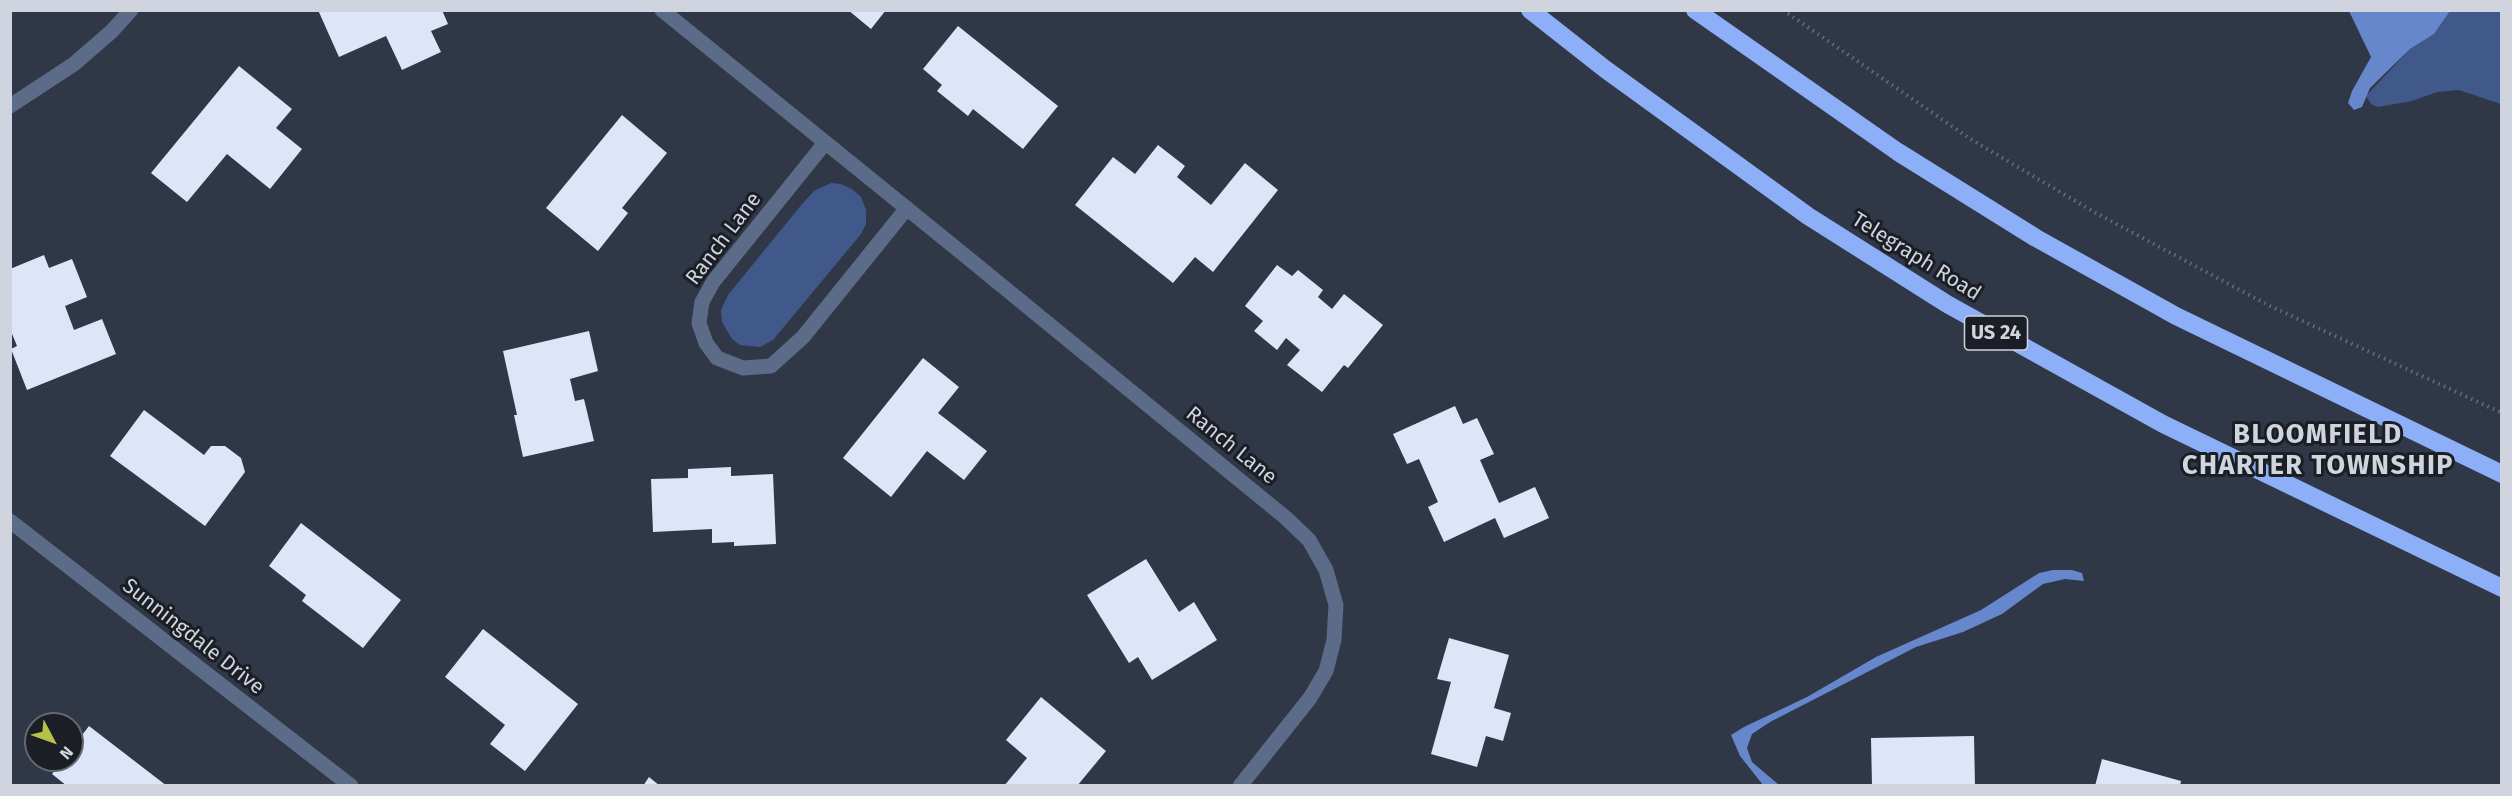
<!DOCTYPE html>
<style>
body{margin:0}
#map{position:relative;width:2512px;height:796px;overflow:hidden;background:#303746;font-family:"Fira Sans",sans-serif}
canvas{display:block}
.frame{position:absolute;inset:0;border:12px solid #d0d4de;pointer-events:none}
.north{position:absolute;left:24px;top:712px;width:60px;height:60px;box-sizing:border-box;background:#1b1f25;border:2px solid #63676f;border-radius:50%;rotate:131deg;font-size:16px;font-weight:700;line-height:24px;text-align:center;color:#d0d4de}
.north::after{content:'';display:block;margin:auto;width:21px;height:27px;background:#b7c148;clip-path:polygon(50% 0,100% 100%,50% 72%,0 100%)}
</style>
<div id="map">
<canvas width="2512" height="796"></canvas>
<div class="frame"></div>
<div class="north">N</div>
</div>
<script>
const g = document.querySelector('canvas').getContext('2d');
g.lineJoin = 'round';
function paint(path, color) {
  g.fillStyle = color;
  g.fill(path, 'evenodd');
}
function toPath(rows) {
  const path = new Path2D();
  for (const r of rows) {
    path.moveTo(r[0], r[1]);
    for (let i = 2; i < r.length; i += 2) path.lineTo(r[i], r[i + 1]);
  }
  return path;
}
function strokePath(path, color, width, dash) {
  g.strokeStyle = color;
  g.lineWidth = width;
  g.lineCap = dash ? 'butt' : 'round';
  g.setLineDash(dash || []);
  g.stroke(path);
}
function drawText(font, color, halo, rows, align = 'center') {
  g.font = font + ' "Fira Sans",sans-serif';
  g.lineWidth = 6;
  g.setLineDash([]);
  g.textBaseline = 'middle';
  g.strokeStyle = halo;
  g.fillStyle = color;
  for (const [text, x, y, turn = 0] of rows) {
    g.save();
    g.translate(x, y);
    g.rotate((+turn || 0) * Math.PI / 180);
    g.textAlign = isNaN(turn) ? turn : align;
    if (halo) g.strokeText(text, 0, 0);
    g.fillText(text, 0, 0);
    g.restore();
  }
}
paint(toPath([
 [2450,11,2501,11,2501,104,2459,90,2437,92,2412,101,2378,107,2371,104,2366,96,2410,49,2434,34],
 [831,183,841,184,852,189,861,197,866,210,866,224,861,234,773,340,760,347,740,345,732,339,722,322,721,310,728,295,802,204,814,191]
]), '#41598a');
paint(toPath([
 [2349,11,2450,11,2434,34,2410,49,2370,88,2362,107,2354,110,2348,103,2352,91,2371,57],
 [2053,570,2072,570,2082,573,2084,581,2065,579,2043,584,2002,614,1963,632,1916,647,1770,722,1752,734,1747,748,1752,762,1779,785,1763,785,1740,756,1731,735,1744,727,1807,697,1876,657,1981,610,2039,573]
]), '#6687cc');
paint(toPath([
 [318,10,442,10,448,24,431,31,441,52,402,70,386,36,339,57],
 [848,10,886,10,871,29],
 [958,26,1058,106,1023,149,973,109,968,116,937,91,942,85,923,69],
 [239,66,292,109,276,128,302,149,270,189,227,154,187,202,151,173],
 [622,115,667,153,622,208,628,213,598,251,546,208],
 [1158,145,1185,166,1177,177,1211,205,1245,163,1278,190,1213,272,1195,257,1173,283,1075,205,1113,157,1135,174],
 [44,255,49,268,72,259,87,297,65,306,74,330,102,319,116,354,27,390,11,349,17,346,10,329,10,269],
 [1277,265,1292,276,1298,270,1323,290,1318,297,1332,309,1344,294,1383,325,1348,368,1344,365,1322,392,1287,365,1300,350,1286,338,1277,350,1254,331,1263,321,1245,306],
 [589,331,598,371,570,379,575,401,584,399,594,441,523,457,514,415,517,415,503,351],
 [923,358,959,387,938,413,987,451,964,480,927,451,891,497,843,458],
 [1455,406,1463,424,1477,418,1494,454,1480,460,1499,503,1535,487,1549,518,1504,538,1495,518,1444,542,1428,507,1438,502,1419,459,1407,464,1393,434],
 [144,410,204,455,211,446,225,446,241,458,245,472,205,526,110,456],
 [731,467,731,476,773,474,776,544,734,546,734,542,712,543,712,529,653,532,651,479,688,478,688,469],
 [301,523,401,600,363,648,302,601,306,595,269,566],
 [1146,559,1179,612,1194,602,1217,640,1152,680,1138,657,1129,663,1087,595],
 [483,629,578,704,525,771,490,744,505,725,445,677],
 [1449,638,1509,655,1494,708,1511,713,1503,741,1486,736,1477,767,1431,754,1451,682,1437,679],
 [1041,697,1106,751,1077,786,1004,786,1027,758,1006,740],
 [89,726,167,786,67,786,52,774,63,760,72,760,72,748],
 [1974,736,1975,786,1872,786,1871,738],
 [2102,759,2181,781,2180,786,2095,786],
 [649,777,660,786,643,786]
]), '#dde6f9');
strokePath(toPath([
 [1783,10,1972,140,2094,212,2270,306,2502,413]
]), '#676d7a', 4, [1.5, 4.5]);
strokePath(toPath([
 [662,10,968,258,1286,518,1309,540,1326,570,1336,605,1334,640,1326,671,1310,698,1240,786],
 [10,106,74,64,112,31,131,10],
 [825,143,713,282,702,302,699,323,706,343,717,358,743,368,771,366,803,337,907,208],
 [10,521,351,786]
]), '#5c6b88', 15);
strokePath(toPath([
 [1530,10,1605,69,1808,216,1947,304,2163,424,2502,588],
 [1695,10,1898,152,2036,238,2176,316,2502,474]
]), '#8caff7', 18);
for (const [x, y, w] of [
 [1996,333,63]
]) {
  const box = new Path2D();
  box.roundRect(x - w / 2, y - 17, w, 34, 4.5);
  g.fillStyle = '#1b1f25';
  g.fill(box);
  strokePath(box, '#d0d4de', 1.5);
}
drawText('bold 20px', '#d0d4de', null, [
 ["US 24",1996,333]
]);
drawText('21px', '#d0d4de', '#1b1f25', [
 ["Ranch Lane",724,239,-53],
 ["Telegraph Road",1916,257,32],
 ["Ranch Lane",1231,446,39],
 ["Sunningdale Drive",193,637,38]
]);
g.letterSpacing = '1.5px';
drawText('bold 27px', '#d0d4de', '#1b1f25', [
 ["BLOOMFIELD",2318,435],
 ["CHARTER TOWNSHIP",2318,466]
]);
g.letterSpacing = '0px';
</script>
